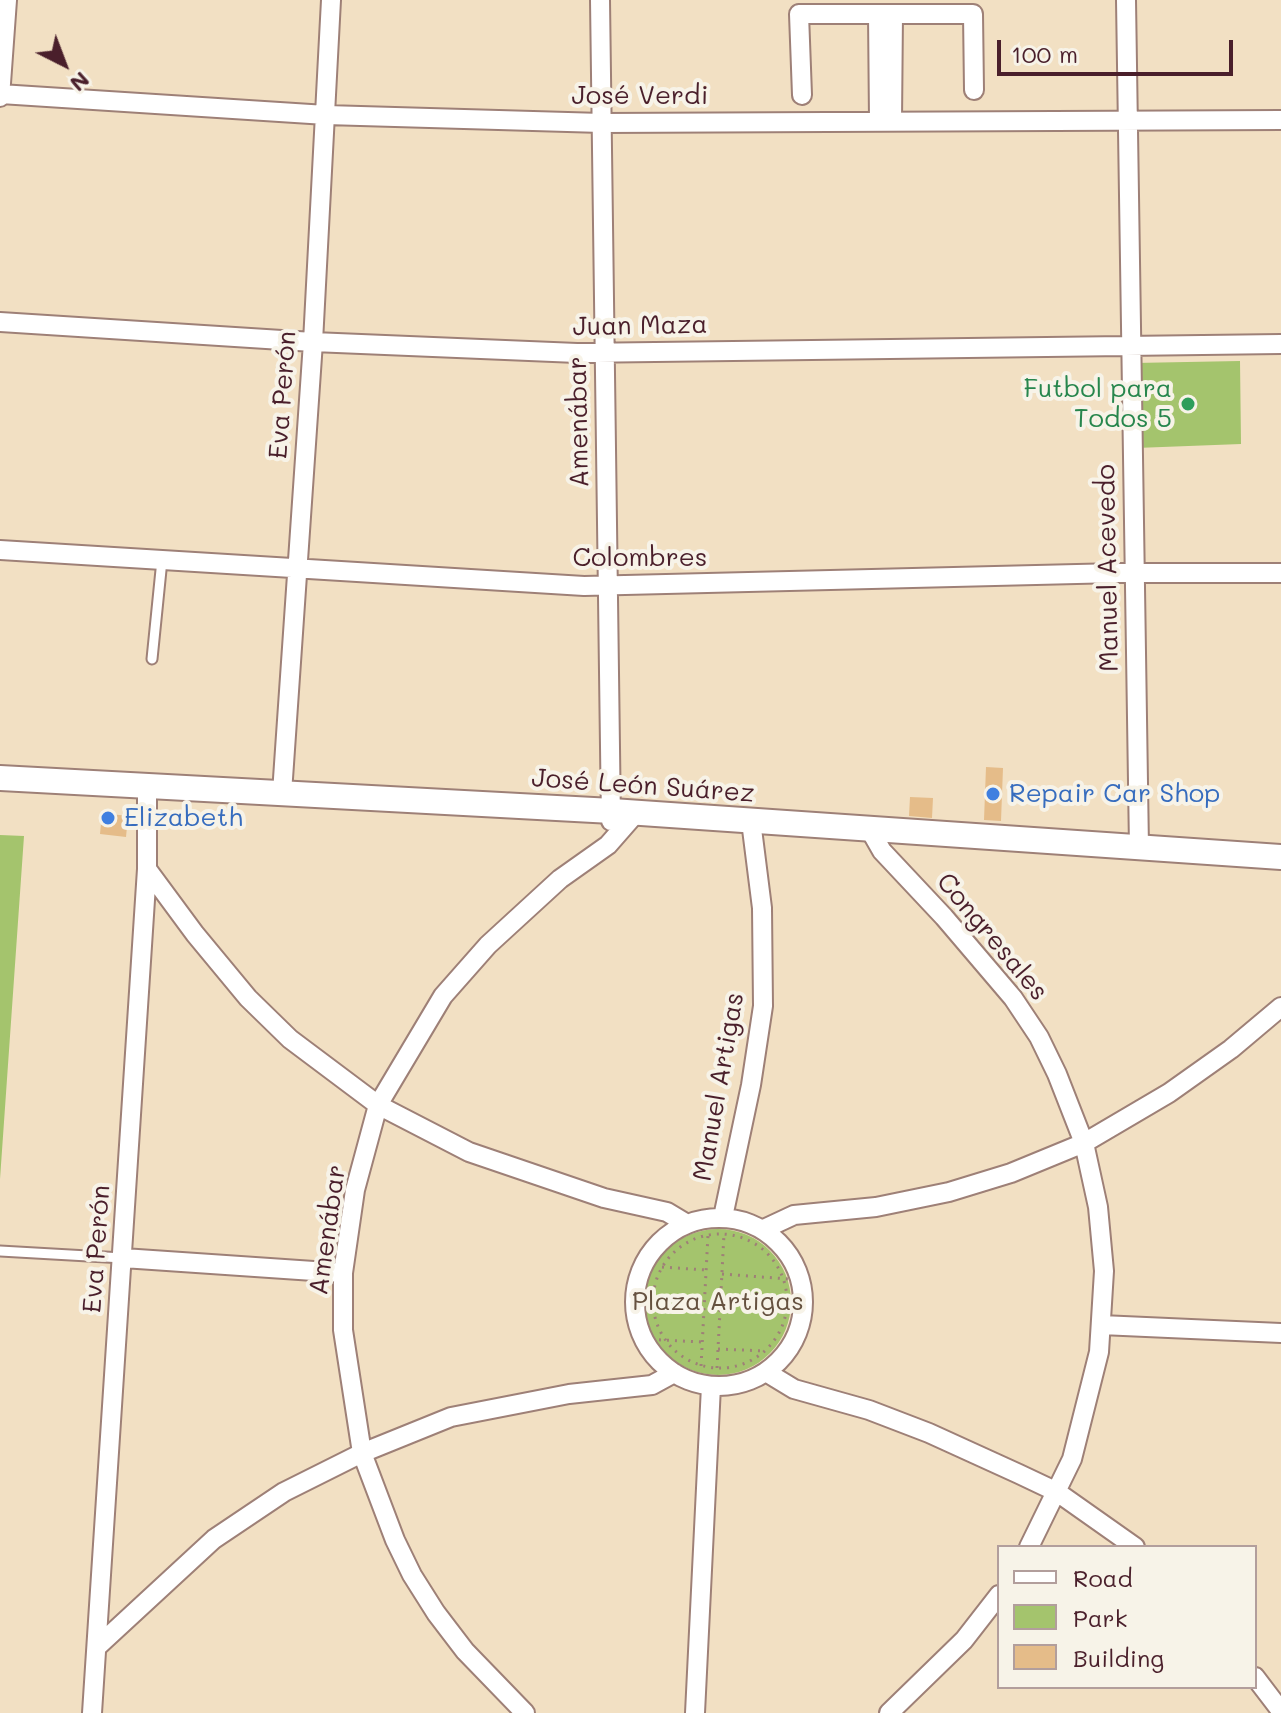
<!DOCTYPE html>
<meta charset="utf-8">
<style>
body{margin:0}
#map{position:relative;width:1281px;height:1713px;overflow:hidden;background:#f2e0c3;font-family:Mali,sans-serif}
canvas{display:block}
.legend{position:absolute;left:997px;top:1545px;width:260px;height:144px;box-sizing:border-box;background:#f7f3e8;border:2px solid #b29e9c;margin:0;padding:10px 14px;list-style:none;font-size:24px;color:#4a1f2b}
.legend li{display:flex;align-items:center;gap:16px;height:40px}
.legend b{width:40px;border:2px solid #b29e9c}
.north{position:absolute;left:24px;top:24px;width:80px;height:80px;-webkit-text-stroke:6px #f7f3e8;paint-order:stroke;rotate:138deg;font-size:22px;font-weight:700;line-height:32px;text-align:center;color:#4a1f2b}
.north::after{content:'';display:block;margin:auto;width:28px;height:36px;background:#4a1f2b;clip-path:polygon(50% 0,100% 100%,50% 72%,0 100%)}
.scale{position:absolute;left:997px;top:40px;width:236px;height:36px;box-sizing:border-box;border:4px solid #4a1f2b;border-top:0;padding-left:10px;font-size:24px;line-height:28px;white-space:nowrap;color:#4a1f2b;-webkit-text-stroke:6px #f7f3e8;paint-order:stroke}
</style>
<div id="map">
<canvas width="1281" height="1713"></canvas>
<ul class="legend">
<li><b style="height:10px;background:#fff"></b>Road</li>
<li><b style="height:22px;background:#a4c46d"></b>Park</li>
<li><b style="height:22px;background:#e5bc89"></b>Building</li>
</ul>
<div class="north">N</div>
<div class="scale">100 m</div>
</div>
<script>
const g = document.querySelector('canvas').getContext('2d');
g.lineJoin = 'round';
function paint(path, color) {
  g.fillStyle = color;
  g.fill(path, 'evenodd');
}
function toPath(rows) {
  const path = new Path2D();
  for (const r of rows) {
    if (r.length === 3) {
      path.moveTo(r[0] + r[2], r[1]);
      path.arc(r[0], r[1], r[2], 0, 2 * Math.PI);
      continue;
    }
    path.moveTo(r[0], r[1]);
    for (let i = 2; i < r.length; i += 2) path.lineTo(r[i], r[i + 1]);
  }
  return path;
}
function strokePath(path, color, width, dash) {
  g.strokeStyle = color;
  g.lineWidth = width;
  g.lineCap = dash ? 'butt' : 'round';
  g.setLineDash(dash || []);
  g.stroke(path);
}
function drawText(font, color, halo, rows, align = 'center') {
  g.font = font + ' Mali,sans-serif';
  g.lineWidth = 8;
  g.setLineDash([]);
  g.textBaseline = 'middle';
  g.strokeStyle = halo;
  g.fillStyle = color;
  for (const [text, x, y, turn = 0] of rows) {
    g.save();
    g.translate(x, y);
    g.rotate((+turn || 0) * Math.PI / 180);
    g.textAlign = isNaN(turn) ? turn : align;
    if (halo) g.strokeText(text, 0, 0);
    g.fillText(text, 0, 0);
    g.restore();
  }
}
paint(toPath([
 [1240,361,1241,444,1136,448,1134,363],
 [0,835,24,836,0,1179],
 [718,1302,73]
]), '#a4c46d');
paint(toPath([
 [986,767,1003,768,1001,821,984,820],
 [910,797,933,798,932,818,909,816],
 [102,813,128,816,126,837,100,834]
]), '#e5bc89');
const service = toPath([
 [152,659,162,560],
 [0,1251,123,1258]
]);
const minor = toPath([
 [600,0,611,821],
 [1126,0,1139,847],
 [878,14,879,121],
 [0,94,326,115,602,123,1281,120],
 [802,95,799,14,973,14,974,90],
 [0,97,7,0],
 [892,121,893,14],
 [0,322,313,342,577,353,1281,344],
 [0,550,584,586,1118,573,1281,573],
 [282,793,313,342,331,0],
 [870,830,882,851,944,917,1013,998,1039,1037,1057,1074,1084,1143,1098,1207,1104,1271,1099,1352,1072,1459,1029,1547],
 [147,869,195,934,248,998,290,1039,378,1105,469,1152,604,1198,667,1212,687,1224],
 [723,1217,751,1085,763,1006,762,908,751,821],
 [719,1302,84],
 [764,1229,794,1215,876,1207,949,1192,1011,1173,1084,1143,1169,1093,1231,1049,1281,1007],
 [123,1258,343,1273],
 [1101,1325,1281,1333],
 [766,1372,794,1389,869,1410,929,1433,1019,1474,1057,1492,1135,1547],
 [97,1647,214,1539,284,1492,362,1453,451,1417,569,1394,652,1385,674,1373],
 [1255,1677,1281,1711],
 [92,1713,147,869,147,787],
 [525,1713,465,1651,436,1613,412,1575,395,1540,362,1453,343,1330,343,1273,355,1190,378,1105,443,996,488,945,560,879,608,845,636,813],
 [695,1713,711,1386],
 [889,1713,964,1640,999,1595]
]);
const tertiary = toPath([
 [0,778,612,811,1281,857]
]);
strokePath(service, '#9e8077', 13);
strokePath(minor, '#9e8077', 22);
strokePath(tertiary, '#9e8077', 28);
strokePath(toPath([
 [720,1301,67],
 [662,1267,706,1270],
 [722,1274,802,1280],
 [643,1339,702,1342],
 [718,1349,766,1351],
 [701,1366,708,1235],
 [717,1368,724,1234]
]), '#9e8077', 3, [2, 6]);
strokePath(service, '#fff', 9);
strokePath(minor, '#fff', 18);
strokePath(tertiary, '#fff', 24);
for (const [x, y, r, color] of [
 [1188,404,8,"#2e9e5b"],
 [993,794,8,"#3f7fe0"],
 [108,818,8,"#3f7fe0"]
]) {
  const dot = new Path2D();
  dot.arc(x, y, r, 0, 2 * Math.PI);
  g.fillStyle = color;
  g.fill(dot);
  strokePath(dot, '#f7f3e8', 3);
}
drawText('26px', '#4a1f2b', '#f7f3e8', [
 ["José Verdi",640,96],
 ["Juan Maza",640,326,-1],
 ["Eva Perón",283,395,-86],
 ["Amenábar",579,422,-91],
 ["Colombres",640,558],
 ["Manuel Acevedo",1108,568,-91],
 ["José León Suárez",643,786,4],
 ["Congresales",992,937,50],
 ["Manuel Artigas",719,1087,-80],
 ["Amenábar",328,1230,-82],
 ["Eva Perón",97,1249,-86]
]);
drawText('26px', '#27864d', '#f7f3e8', [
 ["Futbol para",1172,389],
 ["Todos 5",1172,419]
], 'right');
drawText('26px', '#366cbe', '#f7f3e8', [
 ["Repair Car Shop",1009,794],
 ["Elizabeth",124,818]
], 'left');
drawText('26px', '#65513f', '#f7f3e8', [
 ["Plaza Artigas",718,1302]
]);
</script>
